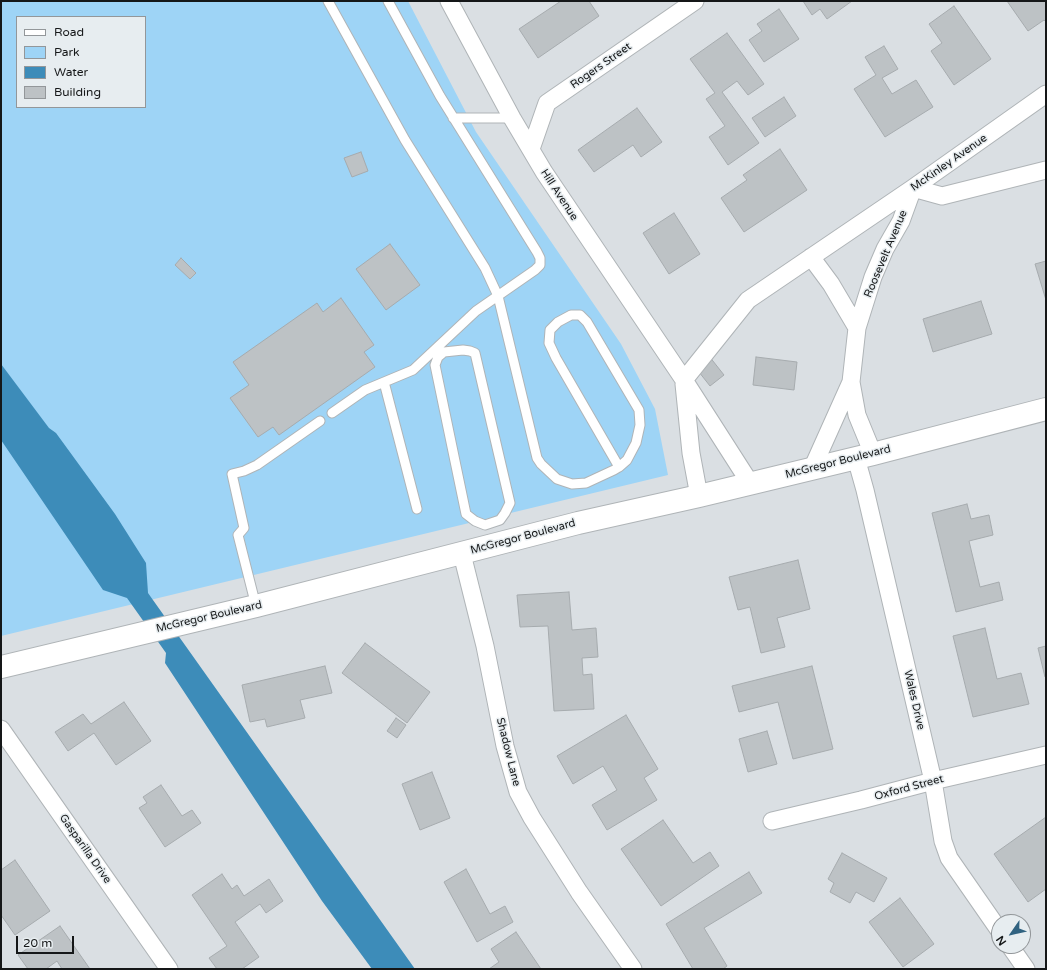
<!DOCTYPE html>
<style>
body{margin:0}
#map{position:relative;width:1047px;height:970px;overflow:hidden;background:#dadfe3;font-family:"Varela Round",sans-serif}
canvas{display:block}
.frame{position:absolute;inset:0;border:2px solid #151718;pointer-events:none}
.legend{position:absolute;left:16px;top:16px;width:130px;height:92px;box-sizing:border-box;background:#e7edf0;border:1px solid #93979a;margin:0;padding:5px 7px;list-style:none;font-size:12px;color:#151718}
.legend li{display:flex;align-items:center;gap:8px;height:20px}
.legend b{width:20px;border:1px solid #93979a}
.north{position:absolute;left:991px;top:914px;width:40px;height:40px;box-sizing:border-box;background:#e7edf0;border:1px solid #93979a;border-radius:50%;rotate:236deg;font-size:11px;font-weight:700;line-height:16px;text-align:center;color:#151718}
.north::after{content:'';display:block;margin:auto;width:14px;height:18px;background:#316381;clip-path:polygon(50% 0,100% 100%,50% 72%,0 100%)}
.scale{position:absolute;left:16px;top:936px;width:58px;height:18px;box-sizing:border-box;border:2px solid #151718;border-top:0;padding-left:5px;font-size:12px;line-height:14px;white-space:nowrap;color:#151718;-webkit-text-stroke:3px #e7edf0;paint-order:stroke}
</style>
<div id="map">
<canvas width="1047" height="970"></canvas>
<div class="frame"></div>
<ul class="legend">
<li><b style="height:5px;background:#fff"></b>Road</li>
<li><b style="height:11px;background:#9ed4f6"></b>Park</li>
<li><b style="height:11px;background:#3d8cb9"></b>Water</li>
<li><b style="height:11px;background:#bdc2c5"></b>Building</li>
</ul>
<div class="north">N</div>
<div class="scale">20 m</div>
</div>
<script>
const g = document.querySelector('canvas').getContext('2d');
g.lineJoin = 'round';
function paint(path, color) {
  g.fillStyle = color;
  g.fill(path, 'evenodd');
}
function toPath(rows) {
  const path = new Path2D();
  for (const r of rows) {
    path.moveTo(r[0], r[1]);
    for (let i = 2; i < r.length; i += 2) path.lineTo(r[i], r[i + 1]);
  }
  return path;
}
function strokePath(path, color, width, dash) {
  g.strokeStyle = color;
  g.lineWidth = width;
  g.lineCap = dash ? 'butt' : 'round';
  g.setLineDash(dash || []);
  g.stroke(path);
}
function drawText(font, color, halo, rows, align = 'center') {
  g.font = font + ' "Varela Round",sans-serif';
  g.lineWidth = 3;
  g.setLineDash([]);
  g.textBaseline = 'middle';
  g.strokeStyle = halo;
  g.fillStyle = color;
  for (const [text, x, y, turn = 0] of rows) {
    g.save();
    g.translate(x, y);
    g.rotate((+turn || 0) * Math.PI / 180);
    g.textAlign = isNaN(turn) ? turn : align;
    if (halo) g.strokeText(text, 0, 0);
    g.fillText(text, 0, 0);
    g.restore();
  }
}
paint(toPath([
 [1,1,408,1,476,132,621,344,655,409,668,475,1,636],
 [17,17,145,17,145,107,17,107]
]), '#9ed4f6');
paint(toPath([
 [1,364,49,428,56,433,115,514,146,563,148,593,415,969,372,969,322,901,165,663,166,653,127,598,103,590,1,440]
]), '#3d8cb9');
const building = toPath([
 [561,1,589,1,599,16,538,58,519,29,561,1],
 [803,1,852,1,827,19,820,9,812,15,803,1],
 [1007,1,1046,1,1046,22,1044,20,1028,31,1007,1],
 [954,6,991,59,954,85,931,51,942,43,929,24,954,6],
 [779,9,799,39,764,62,749,40,762,31,757,24,779,9],
 [727,33,764,84,748,95,737,81,722,92,759,143,728,165,709,137,725,126,706,99,715,93,690,59,727,33],
 [884,46,898,69,882,78,892,94,916,80,933,107,885,137,854,89,876,75,865,57,884,46],
 [784,97,796,116,765,137,752,118,784,97],
 [637,108,662,142,641,157,633,145,594,172,578,150,637,108],
 [780,149,807,190,744,232,721,198,747,180,743,175,780,149],
 [361,152,368,171,352,177,344,158,361,152],
 [674,213,700,254,669,274,643,233,674,213],
 [390,244,420,285,386,310,356,269,390,244],
 [181,258,196,273,190,279,175,265,181,258],
 [1046,261,1046,300,1035,264,1046,261],
 [341,298,374,345,364,352,375,367,279,435,273,427,258,437,230,398,249,385,233,362,317,303,323,312,341,298],
 [981,301,992,334,933,352,923,319,981,301],
 [709,356,724,375,710,386,695,367,709,356],
 [756,357,797,362,794,390,753,385,756,357],
 [967,504,971,519,989,515,993,535,969,541,980,587,999,582,1003,600,956,612,932,513,967,504],
 [798,560,810,609,777,618,785,647,761,653,750,607,738,610,729,577,798,560],
 [569,592,572,630,596,628,598,657,582,658,583,675,592,674,594,709,554,711,548,626,520,627,517,595,569,592],
 [985,628,997,679,1021,673,1029,704,973,717,953,636,985,628],
 [365,643,430,692,407,723,342,673,365,643],
 [1046,646,1046,677,1045,677,1038,648,1046,646],
 [325,666,332,693,300,700,305,718,267,727,265,719,250,722,242,685,325,666],
 [812,666,833,749,793,759,778,702,739,712,732,686,812,666],
 [124,702,151,741,116,765,94,733,68,751,55,732,83,714,91,724,124,702],
 [626,715,658,769,644,778,657,800,607,830,592,805,617,790,603,766,573,784,557,756,626,715],
 [396,718,406,725,397,738,387,731,396,718],
 [767,731,777,764,748,772,739,739,767,731],
 [432,772,450,818,420,830,402,784,432,772],
 [161,785,182,816,192,810,201,823,165,847,139,808,147,803,143,797,161,785],
 [1046,817,1046,889,1028,902,994,854,1046,817],
 [663,820,693,863,710,852,719,866,661,906,621,849,663,820],
 [842,853,887,878,874,902,856,892,850,903,830,892,834,883,828,879,842,853],
 [15,860,50,911,15,935,1,915,1,870,15,860],
 [466,869,490,914,505,906,513,922,477,942,444,882,466,869],
 [749,872,762,893,704,928,727,966,723,969,693,969,666,924,749,872],
 [222,874,232,889,237,885,244,896,269,879,283,901,266,913,260,904,235,922,259,957,242,969,217,969,209,958,227,946,192,895,222,874],
 [900,898,934,944,903,967,869,922,900,898],
 [60,926,90,969,62,969,57,961,46,969,28,969,18,955,60,926],
 [516,932,541,969,489,969,499,962,491,949,516,932]
]);
paint(building, '#bdc2c5');
strokePath(building, '#a6abae', 1);
const service = toPath([
 [328,1,405,140,485,268,498,296,537,458,541,464,557,479,572,484,586,483,614,470,619,467,627,460,636,443,640,425,639,410,587,322,580,315,571,315,558,322,550,330,549,343,556,358,619,467],
 [453,118,512,118],
 [463,350,470,351,475,353,510,503,505,513,500,520,485,525,475,521,466,514,435,365,438,357,444,352,463,350],
 [384,382,417,509],
 [332,413,365,390,413,370,476,311,535,270,540,265,540,258,537,252,440,96,388,1],
 [256,606,238,535,244,528,232,474,244,471,257,465,320,421]
]);
const minor = toPath([
 [449,1,512,118,544,172,684,380,750,483],
 [531,149,547,103,695,1],
 [811,257,831,284,857,328],
 [684,380,748,300,913,188,1046,94],
 [684,384,691,453,699,496],
 [873,454,857,415,851,382,857,328,873,277,885,249,901,221,913,188,942,196,1046,170],
 [856,458,865,490,933,781,943,841,949,858,999,930],
 [812,469,851,382],
 [462,554,485,646,505,746,518,792,532,818,579,892,633,969],
 [1,729,169,969],
 [772,821,861,800,933,781,1046,755],
 [1010,946,1026,969]
]);
const secondary = toPath([
 [1,667,256,606,578,523,699,496,873,454,1046,409]
]);
strokePath(service, '#afb4b7', 11);
strokePath(minor, '#afb4b7', 19);
strokePath(secondary, '#afb4b7', 24);
strokePath(service, '#fff', 9);
strokePath(minor, '#fff', 17);
strokePath(secondary, '#fff', 22);
drawText('11px', '#151718', '#e7edf0', [
 ["Rogers Street",601,66,-35],
 ["McKinley Avenue",949,163,-35],
 ["Hill Avenue",559,195,57],
 ["Roosevelt Avenue",886,254,-67],
 ["McGregor Boulevard",838,462,-14],
 ["McGregor Boulevard",523,537,-15],
 ["McGregor Boulevard",209,617,-13],
 ["Wales Drive",914,700,77],
 ["Shadow Lane",508,752,76],
 ["Oxford Street",909,788,-15],
 ["Gasparilla Drive",85,849,55]
]);
</script>
